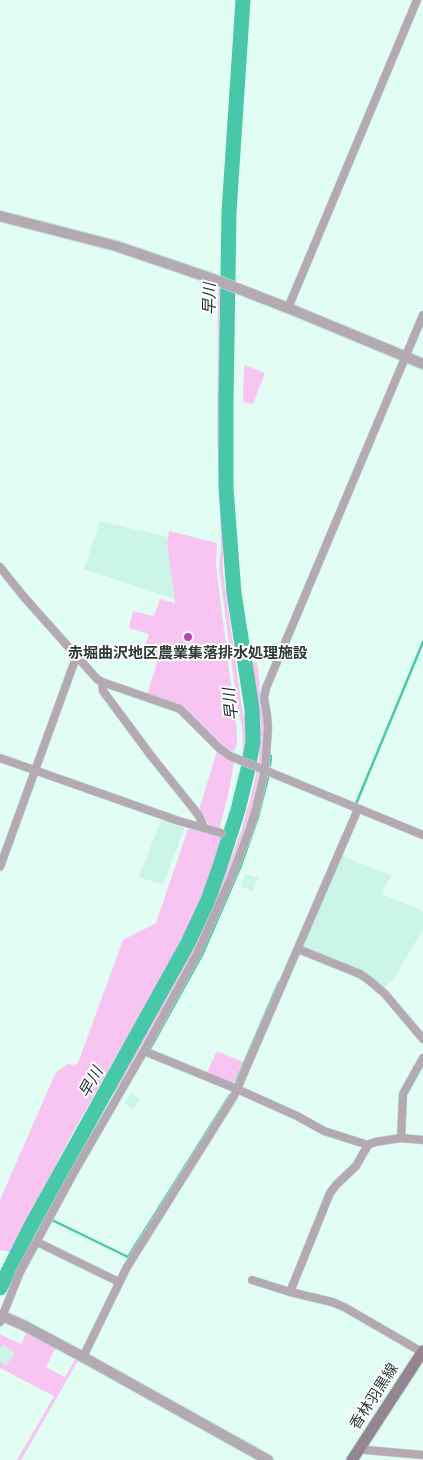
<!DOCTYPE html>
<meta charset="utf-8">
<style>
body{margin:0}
canvas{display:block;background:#e2fdf4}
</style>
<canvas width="423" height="1460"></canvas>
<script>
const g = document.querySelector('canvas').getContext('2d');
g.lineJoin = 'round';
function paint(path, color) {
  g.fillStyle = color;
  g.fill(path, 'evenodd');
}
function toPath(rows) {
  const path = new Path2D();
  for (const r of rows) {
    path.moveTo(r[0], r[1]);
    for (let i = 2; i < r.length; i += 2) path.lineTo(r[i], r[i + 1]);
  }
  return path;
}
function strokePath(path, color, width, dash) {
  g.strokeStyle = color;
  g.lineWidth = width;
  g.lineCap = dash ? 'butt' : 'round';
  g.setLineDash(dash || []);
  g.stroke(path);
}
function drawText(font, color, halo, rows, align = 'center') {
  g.font = font + ' "Nunito Sans","Noto Sans JP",sans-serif';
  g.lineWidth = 4;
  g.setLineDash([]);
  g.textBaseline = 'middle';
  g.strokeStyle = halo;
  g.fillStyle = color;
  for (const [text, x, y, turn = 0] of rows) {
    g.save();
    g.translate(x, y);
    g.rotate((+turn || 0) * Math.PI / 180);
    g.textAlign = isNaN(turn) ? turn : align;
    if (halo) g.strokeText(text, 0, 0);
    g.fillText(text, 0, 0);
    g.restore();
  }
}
paint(toPath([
 [100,521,168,537,167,544,174,599,84,569],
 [162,818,183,826,184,829,163,885,139,877],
 [342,856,391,875,382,894,423,911,423,929,393,980,384,988,364,972,307,948,304,945],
 [245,874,258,878,253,891,241,887],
 [131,1093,140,1099,133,1109,124,1103],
 [3,1345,15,1354,6,1365,0,1361,0,1349]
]), '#caf5e7');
paint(toPath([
 [220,287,223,288,221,434,221,507,224,537,223,558,223,571,243,715,246,716,247,740,244,756,242,755,243,743,242,726,238,711,219,569,221,545,217,434,218,290],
 [244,365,265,373,253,404,243,402],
 [169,531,217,543,216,565,237,733,237,743,234,752,224,747,180,705,147,695,159,657,144,648,149,634,129,628,133,611,154,616,160,599,175,603,167,544],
 [257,662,260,684,259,686,266,721,263,762,260,763,258,771,260,776,254,807,237,857,195,955,118,1093,114,1091,188,957,225,874,242,828,253,788,259,758,259,712,252,663],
 [217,751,234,763,229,791,219,830,210,826,199,810],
 [191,828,222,836,206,888,197,911,150,997,70,1138,10,1252,0,1250,0,1200,55,1074,67,1064,73,1065,78,1063,123,940,156,923,188,829],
 [217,1051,243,1062,233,1084,207,1072],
 [27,1332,56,1347,46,1367,65,1377,76,1358,79,1359,21,1460,17,1460,54,1396,0,1368,0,1361,6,1365,15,1354,4,1345,0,1349,0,1334,21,1344]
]), '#f8c5f3');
strokePath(toPath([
 [270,765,271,756],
 [356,804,423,642],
 [150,1049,202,955,240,868,258,817,268,778],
 [236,1082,279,982],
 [52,1220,128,1257,230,1095],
 [30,1228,34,1230]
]), '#48c8a8', 2.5);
strokePath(toPath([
 [0,1288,30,1228,188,943,208,900,219,869,238,810,248,769,253,742,252,709,234,593,226,488,226,401,229,212,243,0]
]), '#48c8a8', 15);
const minor = toPath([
 [288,308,417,0],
 [0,567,24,597,97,679,102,682,180,709,219,748,230,756,423,835],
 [102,682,103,691,152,757,193,808,199,816,204,827],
 [0,758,179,821,221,833],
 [0,867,74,663,78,658],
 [298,949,360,974,370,981,385,994,423,1039],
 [144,1051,237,1089,297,1116,324,1131,368,1145],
 [401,1138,403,1094,423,1058],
 [37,1242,119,1282],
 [252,1280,290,1292,332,1302,344,1307,422,1352],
 [290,1292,330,1193,337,1184,356,1166,368,1145,375,1142,401,1138,423,1140],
 [0,1322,20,1272,73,1174,144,1051,197,954,231,878,249,831,256,809,265,770,268,728,267,715,264,698,266,688,423,315],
 [83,1357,127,1267,234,1096,358,809],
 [359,1448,366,1450,423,1455]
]);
const tertiary = toPath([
 [0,216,116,246,216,280,288,308,423,364],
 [0,1315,23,1325,83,1357,268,1460]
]);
const secondary = toPath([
 [352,1460,423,1351]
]);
strokePath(minor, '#c2dad2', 9);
strokePath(tertiary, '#c2dad2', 12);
strokePath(secondary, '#c2dad2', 13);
strokePath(minor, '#b4aab3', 8);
strokePath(tertiary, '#b4aab3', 10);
strokePath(secondary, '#948592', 11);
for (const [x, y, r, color] of [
 [188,637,5,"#b249ac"]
]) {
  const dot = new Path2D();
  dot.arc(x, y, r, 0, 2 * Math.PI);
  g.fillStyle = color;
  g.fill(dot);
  strokePath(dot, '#fff', 2);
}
drawText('bold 15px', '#2e3b37', '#fff', [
 ["赤堀曲沢地区農業集落排水処理施設",188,654]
]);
drawText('15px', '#2e3b37', '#fff', [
 ["香林羽黒線",375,1397,-57]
]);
drawText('italic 16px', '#1c322b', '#fff', [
 ["早川",211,299,-89],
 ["早川",232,704,-96],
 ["早川",92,1083,-61]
]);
</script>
